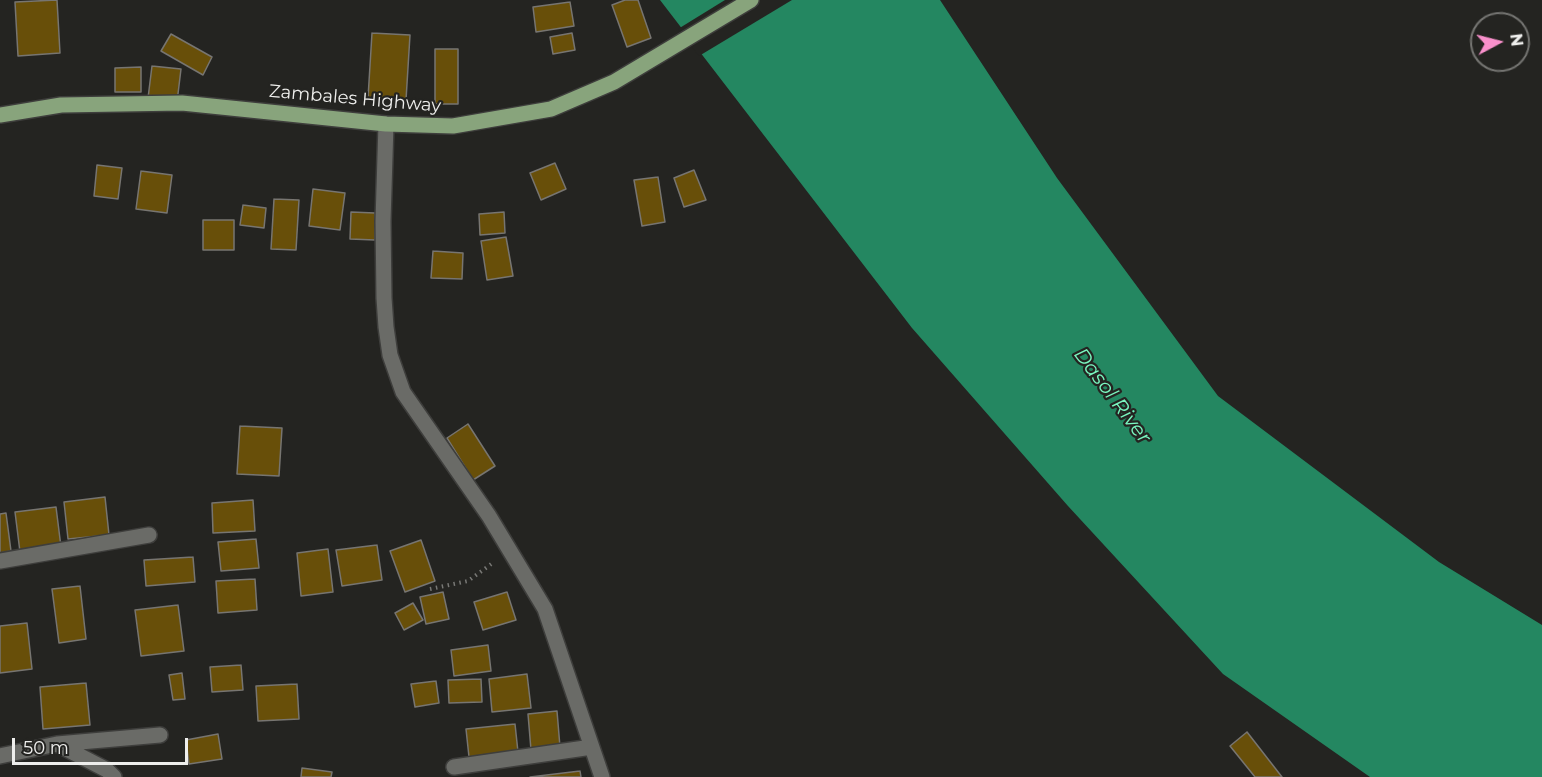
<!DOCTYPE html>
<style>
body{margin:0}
#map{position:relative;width:1542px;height:777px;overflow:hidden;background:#242421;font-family:Montserrat,sans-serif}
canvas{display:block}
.north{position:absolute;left:1470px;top:12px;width:60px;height:60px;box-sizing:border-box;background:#242421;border:2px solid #757572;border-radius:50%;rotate:83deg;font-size:16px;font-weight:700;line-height:24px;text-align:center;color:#eeeeec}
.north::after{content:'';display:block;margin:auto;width:21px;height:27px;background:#f890cb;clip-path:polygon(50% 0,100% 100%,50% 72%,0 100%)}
.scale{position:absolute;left:12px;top:738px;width:176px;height:27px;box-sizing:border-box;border:3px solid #eeeeec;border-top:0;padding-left:8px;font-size:18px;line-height:21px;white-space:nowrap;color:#eeeeec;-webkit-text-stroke:4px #242421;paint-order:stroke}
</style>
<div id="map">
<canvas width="1542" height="777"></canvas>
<div class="north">N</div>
<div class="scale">50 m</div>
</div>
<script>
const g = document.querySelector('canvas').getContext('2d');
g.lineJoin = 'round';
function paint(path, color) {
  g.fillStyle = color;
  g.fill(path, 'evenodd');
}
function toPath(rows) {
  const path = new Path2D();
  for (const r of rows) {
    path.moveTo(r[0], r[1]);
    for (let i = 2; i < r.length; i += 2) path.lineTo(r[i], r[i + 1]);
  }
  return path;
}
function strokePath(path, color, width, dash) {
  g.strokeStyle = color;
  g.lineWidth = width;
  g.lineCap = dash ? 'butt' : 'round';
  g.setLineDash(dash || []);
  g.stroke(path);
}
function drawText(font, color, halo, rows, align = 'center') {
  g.font = font + ' Montserrat,sans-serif';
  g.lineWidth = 4.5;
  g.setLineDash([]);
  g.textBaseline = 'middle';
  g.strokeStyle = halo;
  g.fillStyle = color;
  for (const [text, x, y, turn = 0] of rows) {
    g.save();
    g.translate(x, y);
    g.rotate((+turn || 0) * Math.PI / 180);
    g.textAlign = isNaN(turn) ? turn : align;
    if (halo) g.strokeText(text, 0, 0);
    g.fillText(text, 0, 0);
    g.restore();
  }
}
paint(toPath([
 [660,0,940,0,1057,178,1218,396,1439,562,1542,625,1542,777,1370,777,1223,674,1068,506,912,328]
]), '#248761');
paint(toPath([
 [725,0,792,0,699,56,678,29]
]), '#242421');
const building = toPath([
 [57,0,60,53,18,56,15,2,57,0],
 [625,0,638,0,651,38,627,47,612,5,625,0],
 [570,2,574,26,536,32,533,7,570,2],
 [372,33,410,35,406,100,368,98,372,33],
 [572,33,575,50,553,54,550,37,572,33],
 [171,34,212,57,203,75,161,51,171,34],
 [435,49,458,49,458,104,435,104,435,49],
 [152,66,181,69,177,102,148,98,152,66],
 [141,67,141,92,115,92,115,68,141,67],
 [555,163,566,189,541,200,530,173,555,163],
 [97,165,122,168,118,199,94,196,97,165],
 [694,170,706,200,684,207,674,178,694,170],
 [141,171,172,175,167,213,136,209,141,171],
 [658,177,665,222,642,226,634,180,658,177],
 [313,189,345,193,340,230,309,226,313,189],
 [274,199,299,200,296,250,271,249,274,199],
 [243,205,266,208,264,228,240,225,243,205],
 [351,212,375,213,375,240,350,239,351,212],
 [504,212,505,233,480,235,479,214,504,212],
 [203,220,234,220,234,250,203,250,203,220],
 [506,237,513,276,487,280,481,241,506,237],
 [433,251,463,253,462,279,431,278,433,251],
 [468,424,495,466,473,480,447,438,468,424],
 [240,426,282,428,279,476,237,474,240,426],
 [105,497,109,535,68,539,64,502,105,497],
 [253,500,255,531,213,533,212,503,253,500],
 [56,507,61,547,20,552,15,512,56,507],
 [6,513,11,551,0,553,0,514,6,513],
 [256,539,259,568,221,571,218,542,256,539],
 [421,540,435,581,405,592,390,551,421,540],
 [377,545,382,580,342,586,336,550,377,545],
 [328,549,333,592,301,596,297,553,328,549],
 [193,557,195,582,146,586,144,560,193,557],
 [255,579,257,610,218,613,216,581,255,579],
 [80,586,86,639,59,643,52,589,80,586],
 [443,592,449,619,426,624,420,597,443,592],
 [507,592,516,620,483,630,474,602,507,592],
 [413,603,423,620,404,630,395,613,413,603],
 [178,605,184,651,141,656,135,610,178,605],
 [27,623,32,669,0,673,0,626,27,623],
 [488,645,491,671,454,676,451,650,488,645],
 [241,665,243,690,212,692,210,667,241,665],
 [182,673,185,699,173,700,169,675,182,673],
 [527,674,531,708,492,712,489,679,527,674],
 [481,679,482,702,449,703,448,680,481,679],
 [436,681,439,703,415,707,411,684,436,681],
 [86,683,90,725,43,729,40,687,86,683],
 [297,684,299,719,258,721,256,686,297,684],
 [557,711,560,747,531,750,528,714,557,711],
 [515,724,518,752,469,757,466,729,515,724],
 [1247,732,1282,777,1255,777,1230,746,1247,732],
 [218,734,222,759,189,764,186,740,218,734],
 [302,768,332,772,331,777,301,777,302,768],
 [580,771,581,777,530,777,580,771]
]);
paint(building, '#684f09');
strokePath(building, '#777571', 1.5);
const minor = toPath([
 [386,124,383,221,384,298,386,327,390,355,403,392,489,516,545,609,602,777],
 [0,561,149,535],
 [57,744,107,770,114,777],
 [0,756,57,744,160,735],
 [454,767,592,747]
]);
const primary = toPath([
 [0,115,61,105,182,103,386,124,453,126,551,109,614,82,751,0]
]);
strokePath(minor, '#3e3e3c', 18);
strokePath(primary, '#3e3e3c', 18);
strokePath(toPath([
 [430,589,468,581,494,562]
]), '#787875', 4, [1.5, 4.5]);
strokePath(minor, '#6a6b67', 15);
strokePath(primary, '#88a47c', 15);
drawText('18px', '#eeeeec', '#242421', [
 ["Zambales Highway",355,99,5]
]);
drawText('italic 20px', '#7af7c0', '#242421', [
 ["Dasol River",1112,396,53]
]);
</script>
